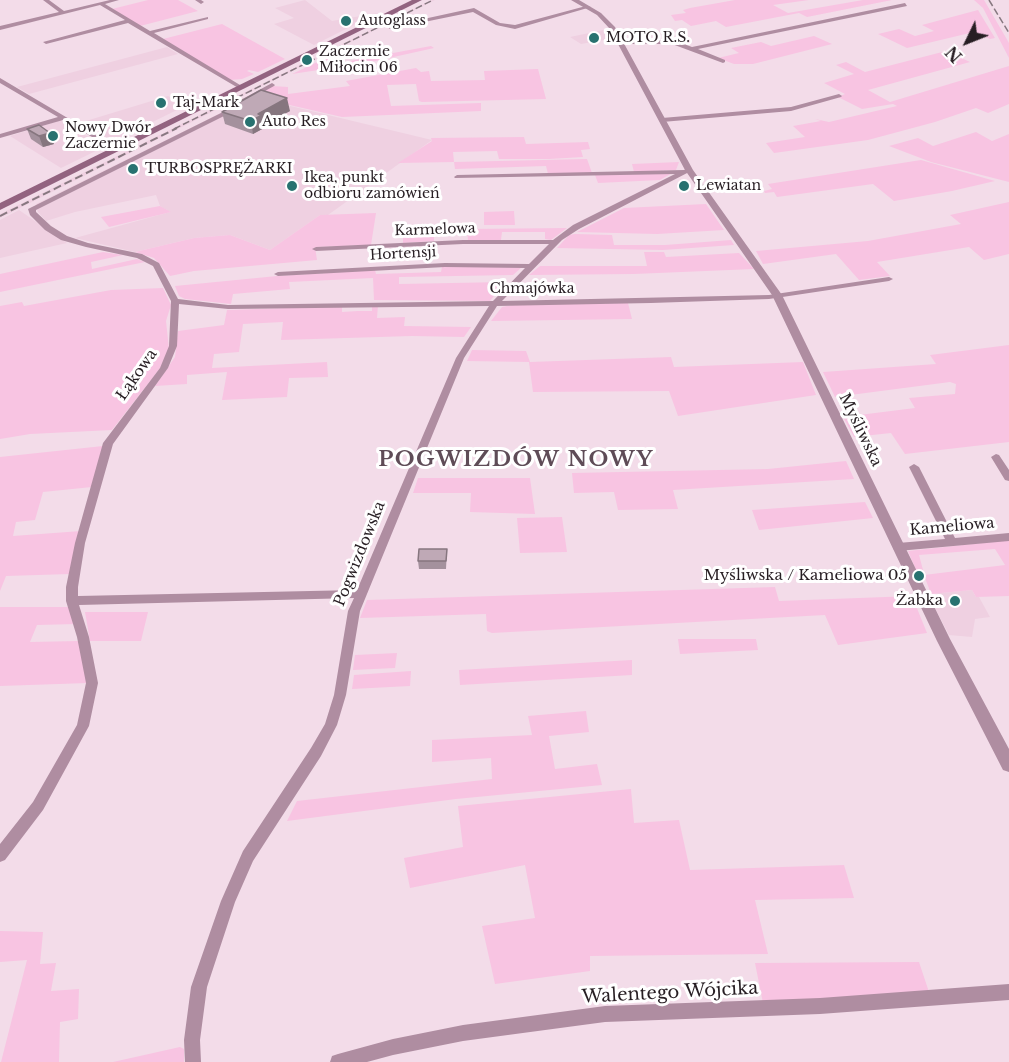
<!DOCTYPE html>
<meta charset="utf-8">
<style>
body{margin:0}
#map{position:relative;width:1009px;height:1062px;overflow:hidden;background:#f3dce9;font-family:"Libre Baskerville",serif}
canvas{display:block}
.north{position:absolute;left:937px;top:12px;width:60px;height:60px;-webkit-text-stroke:4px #fff;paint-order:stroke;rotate:227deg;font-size:16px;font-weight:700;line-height:24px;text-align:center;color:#271e23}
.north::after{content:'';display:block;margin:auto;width:21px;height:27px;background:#271e23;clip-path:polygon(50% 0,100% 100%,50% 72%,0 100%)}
</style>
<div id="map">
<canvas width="1009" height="1062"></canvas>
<div class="north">N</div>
</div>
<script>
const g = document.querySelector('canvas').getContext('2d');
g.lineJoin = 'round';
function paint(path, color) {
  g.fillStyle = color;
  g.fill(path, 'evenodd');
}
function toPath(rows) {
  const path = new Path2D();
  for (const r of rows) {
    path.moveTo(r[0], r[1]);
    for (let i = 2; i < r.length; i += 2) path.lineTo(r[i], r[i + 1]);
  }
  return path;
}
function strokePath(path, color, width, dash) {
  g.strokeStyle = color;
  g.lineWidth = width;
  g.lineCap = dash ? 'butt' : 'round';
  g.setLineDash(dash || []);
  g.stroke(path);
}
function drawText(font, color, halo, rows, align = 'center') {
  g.font = font + ' "Libre Baskerville",serif';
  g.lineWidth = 6;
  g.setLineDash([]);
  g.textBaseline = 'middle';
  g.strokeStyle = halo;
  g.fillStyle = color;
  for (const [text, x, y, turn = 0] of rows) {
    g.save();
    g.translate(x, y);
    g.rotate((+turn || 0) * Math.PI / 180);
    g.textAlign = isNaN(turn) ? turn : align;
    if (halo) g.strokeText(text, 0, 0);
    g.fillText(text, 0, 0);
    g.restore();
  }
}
paint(toPath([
 [305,0,332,21,378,13,314,45,274,24,294,18,275,8],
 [432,0,435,0,224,105,221,104],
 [608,29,615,38,581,44,570,37],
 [167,47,178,54,29,94,17,87],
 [168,96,185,106,108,144,76,124],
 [253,97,432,140,328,215,320,215,270,250,230,235,194,238,135,252,75,238,170,212,160,206,156,195,75,212,46,221,38,212,36,204],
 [216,107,218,109,0,218,0,214],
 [61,120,104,147,61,168,10,136],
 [19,210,67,243,0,258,0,220],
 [972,590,976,597,979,597,990,617,975,619,972,637,949,635,936,610,931,594]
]), '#efd0e1');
paint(toPath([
 [148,0,178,0,198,11,140,26,112,9],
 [735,0,809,0,773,5,788,13,863,0,892,0,807,17,799,13,726,27,716,21,691,26,682,20,675,21,671,15,686,13,683,10,690,8],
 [974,0,984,0,1009,43,1009,58,983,8],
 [978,10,995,38,990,39,974,32,907,48,878,34,899,29,915,36,934,31,922,25],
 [222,24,285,59,258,72,249,70,247,71,254,74,242,79,230,80,163,39],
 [814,36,832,44,753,64,734,64,718,58,739,53,731,48,761,42,771,46],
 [431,46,434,48,371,62,292,74,330,56,332,58,317,67],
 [946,51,970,62,868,90,890,102,1009,66,1009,104,988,113,976,108,935,122,868,140,774,153,766,143,805,137,793,126,821,121,815,119,829,122,897,106,893,104,862,109,838,97,845,94,824,83,854,74,836,65,846,62,865,72],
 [416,68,421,72,429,71,431,81,485,80,484,71,538,69,546,99,422,102,419,101,416,84,387,85,391,106,481,103,481,111,342,117,250,96,272,86,288,87,288,94,350,86,346,81],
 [976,132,992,141,1009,134,1009,182,931,162,889,146,918,138,933,146],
 [524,137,526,144,588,142,590,149,581,150,583,157,549,159,499,159,497,151,453,152,454,162,587,159,592,173,548,174,546,166,455,169,454,162,398,163,432,141,431,138],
 [921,160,995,181,952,191,894,201,873,184,777,197,774,192,765,193,764,191,772,189,768,184],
 [679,162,676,170,634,172,632,164],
 [674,172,660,180,598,183,595,175],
 [1009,202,1009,254,984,260,969,247,877,262,890,276,859,280,836,254,763,264,756,251,868,241,961,224,950,215],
 [706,204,724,230,657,234,577,232,624,208],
 [160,206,171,212,109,227,101,217],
 [514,211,515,225,484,225,484,212],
 [376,213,371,245,315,247,317,260,194,271,170,276,154,258,135,252,194,238,230,235,270,250,320,215],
 [567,228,551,240,545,239,545,232,502,232,501,240,468,240,467,229],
 [434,229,434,241,403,243,403,230],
 [575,234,612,235,614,245,665,245,731,240,734,245,663,250,557,248,569,235],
 [103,252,123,255,91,262,92,269,137,259,145,262,0,292,0,274],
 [644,252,664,252,666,257,739,253,754,269,634,274,529,275,540,266,647,266],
 [478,266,522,267,513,275,399,277,399,284,505,282,490,301,374,300,373,278,289,282,290,289,233,294,231,304,185,299,179,296,175,286,277,276,375,270,376,274,441,272,442,267],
 [163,288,171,305,166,321,169,349,161,367,112,430,30,434,0,439,0,306,22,302,24,306,111,290],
 [628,303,632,319,491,321,502,307,517,304],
 [372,305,378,305,377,318,405,317,404,326,471,327,464,337,412,336,281,340,283,322,243,324,239,352,214,354,212,368,327,362,328,377,289,378,287,397,222,400,227,372,187,375,187,384,155,386,175,357,178,331,224,325,227,310,342,306,342,312,358,311,372,311],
 [1009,345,1009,442,905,454,891,433,854,437,843,417,915,408,909,398,955,394,956,384,950,382,835,397,823,372,936,364,930,355],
 [472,350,526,351,530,362,671,357,674,367,803,362,816,395,678,416,669,391,533,392,529,362,467,361],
 [103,446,92,487,43,492,35,520,16,522,13,536,81,531,70,574,6,576,0,591,0,457],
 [846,461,854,479,673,490,678,509,618,510,614,492,574,493,572,473,768,469],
 [418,478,530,478,535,514,470,512,471,493,413,493],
 [865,502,873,518,759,530,752,510],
 [562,517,567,552,520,553,517,518],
 [1009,540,1009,596,976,597,972,590,931,594,924,575,1005,565,995,549,919,555,923,570,916,570,908,551],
 [775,587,779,601,912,596,927,633,838,645,825,615,492,633,487,631,486,614,360,618,367,600],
 [0,607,69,607,77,624,37,625,30,642,79,641,88,683,0,686],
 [85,612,148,612,141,641,90,641],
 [678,639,756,639,758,650,680,654],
 [397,653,395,668,353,670,355,655],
 [632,660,632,675,460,685,459,670],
 [411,671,410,686,352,689,354,675],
 [586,711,589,732,549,736,555,769,597,764,602,785,456,799,287,821,297,801,492,779,491,758,432,762,432,740,532,735,528,716],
 [631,789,634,823,679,820,690,870,844,865,854,898,755,900,768,954,590,956,590,971,495,984,482,926,535,918,525,865,410,888,404,858,463,847,458,806],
 [0,931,43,932,40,964,56,963,51,991,79,989,78,1019,60,1022,59,1062,1,1062,27,960,0,962],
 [919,962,930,995,763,1003,755,963],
 [180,1047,184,1049,184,1062,113,1062]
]), '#f8c4e2');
paint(toPath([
 [43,0,49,0,64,11,110,0,119,0,105,4,150,31,208,17,208,19,154,33,245,88,240,89,128,23,46,44,43,42,125,20,100,5,0,30,0,26,59,12,43,0],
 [195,0,201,0,204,2,201,4,195,0],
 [905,3,907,6,698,49,725,60,725,62,723,63,672,44,621,44,618,42,621,40,673,40,692,47,905,3],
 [586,6,591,7,515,29,496,25,473,12,390,29,387,27,474,8,500,23,515,25,586,6],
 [0,78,120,149,121,150,116,151,63,120,0,138,0,134,58,117,0,83,0,78],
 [272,83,275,85,274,86,229,111,228,114,36,210,36,212,51,226,67,236,88,243,142,254,159,263,178,299,228,305,493,301,525,268,445,267,278,276,274,274,278,272,445,263,529,264,549,244,463,244,316,251,312,249,316,247,463,240,553,240,573,225,675,174,455,178,454,177,457,175,684,170,689,168,692,170,691,171,579,229,562,240,502,301,769,295,889,277,893,279,889,281,769,299,651,303,497,306,464,358,360,611,346,695,337,725,321,756,253,861,235,902,207,987,200,1040,201,1062,185,1062,184,1040,191,987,221,901,243,851,311,748,325,724,334,695,348,611,354,598,79,605,89,637,98,683,89,726,43,810,5,860,0,862,0,844,33,802,77,725,86,683,77,637,66,601,66,587,75,543,103,443,160,368,169,346,171,301,153,266,137,258,86,247,61,240,45,230,30,215,28,209,223,112,224,109,272,83],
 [179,304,228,309,489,306,456,358,357,590,78,596,78,587,85,543,113,444,168,368,177,346,179,304],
 [839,94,842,96,841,97,791,111,662,122,659,120,662,118,791,107,839,94],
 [996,454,999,455,1009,470,1009,481,1005,480,991,457,996,454],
 [914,464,919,467,955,538,1009,533,1009,541,898,551,894,550,893,547,894,544,898,543,945,539,909,467,914,464],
 [1009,984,1009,1000,820,1014,605,1022,463,1041,393,1055,367,1062,330,1062,332,1056,338,1054,393,1039,463,1025,605,1006,820,998,1009,984]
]), '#af8da1');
paint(toPath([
 [571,0,579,0,601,13,615,27,693,170,782,295,950,639,1009,749,1009,772,1003,770,937,641,772,295,685,170,610,29,597,15,571,0]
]), '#af8da1');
paint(toPath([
 [412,0,422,0,0,210,0,203,412,0]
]), '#936380');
strokePath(toPath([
 [989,0,1009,33],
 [174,129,433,0]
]), '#877880', 1.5, [7, 3]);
strokePath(toPath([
 [0,216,177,128]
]), '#877880', 2, [8, 4]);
paint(toPath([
 [290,111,263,125,264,128,253,134,225,124,222,112],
 [27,129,54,144,43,147,31,139],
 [447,549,446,569,419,569,418,561]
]), '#a4919d');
paint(toPath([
 [287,98,290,111,263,125,264,128,253,134,251,121,258,114],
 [50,133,54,144,43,147,39,136]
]), '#86767f');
const building = toPath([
 [261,90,287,98,258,114,262,115,251,121,222,112,261,90],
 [39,125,50,133,39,136,27,129,39,125],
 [419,549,447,549,446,561,418,561,419,549]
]);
paint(building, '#bfa9b6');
strokePath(building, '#86767f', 1.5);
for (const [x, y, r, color] of [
 [346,21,6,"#287270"],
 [594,38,6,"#287270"],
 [307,60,6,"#287270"],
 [161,103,6,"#287270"],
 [250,122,6,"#287270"],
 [53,136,6,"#287270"],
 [133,169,6,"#287270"],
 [292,186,6,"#287270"],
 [684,186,6,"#287270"],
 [919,576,6,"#287270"],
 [955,601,6,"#287270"]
]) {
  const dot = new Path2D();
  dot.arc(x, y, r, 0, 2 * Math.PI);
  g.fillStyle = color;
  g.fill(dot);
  strokePath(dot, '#fff', 2);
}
drawText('14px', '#271e23', '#fff', [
 ["Autoglass",358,21],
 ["MOTO R.S.",606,38],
 ["Zaczernie",319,52],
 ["Miłocin 06",319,68],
 ["Taj-Mark",173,103],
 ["Auto Res",262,122],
 ["Nowy Dwór",65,128],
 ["Zaczernie",65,144],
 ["TURBOSPRĘŻARKI",145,169],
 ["Ikea, punkt",304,178],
 ["odbioru zamówień",304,194],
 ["Lewiatan",696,186]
], 'left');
drawText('14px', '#271e23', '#fff', [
 ["Karmelowa",435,230,-2],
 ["Hortensji",403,254,-3],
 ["Chmajówka",532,289]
]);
drawText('15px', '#271e23', '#fff', [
 ["Łąkowa",137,375,-55],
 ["Myśliwska",860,430,64],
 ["Kameliowa",952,527,-5],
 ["Pogwizdowska",360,554,-68]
]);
drawText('15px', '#271e23', '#fff', [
 ["Myśliwska / Kameliowa 05",907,576],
 ["Żabka",943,601]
], 'right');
drawText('18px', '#271e23', '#fff', [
 ["Walentego Wójcika",670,993,-3]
]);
g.letterSpacing = '1.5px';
drawText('bold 21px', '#5f4c57', '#fff', [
 ["POGWIZDÓW NOWY",516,460]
]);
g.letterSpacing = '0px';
</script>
